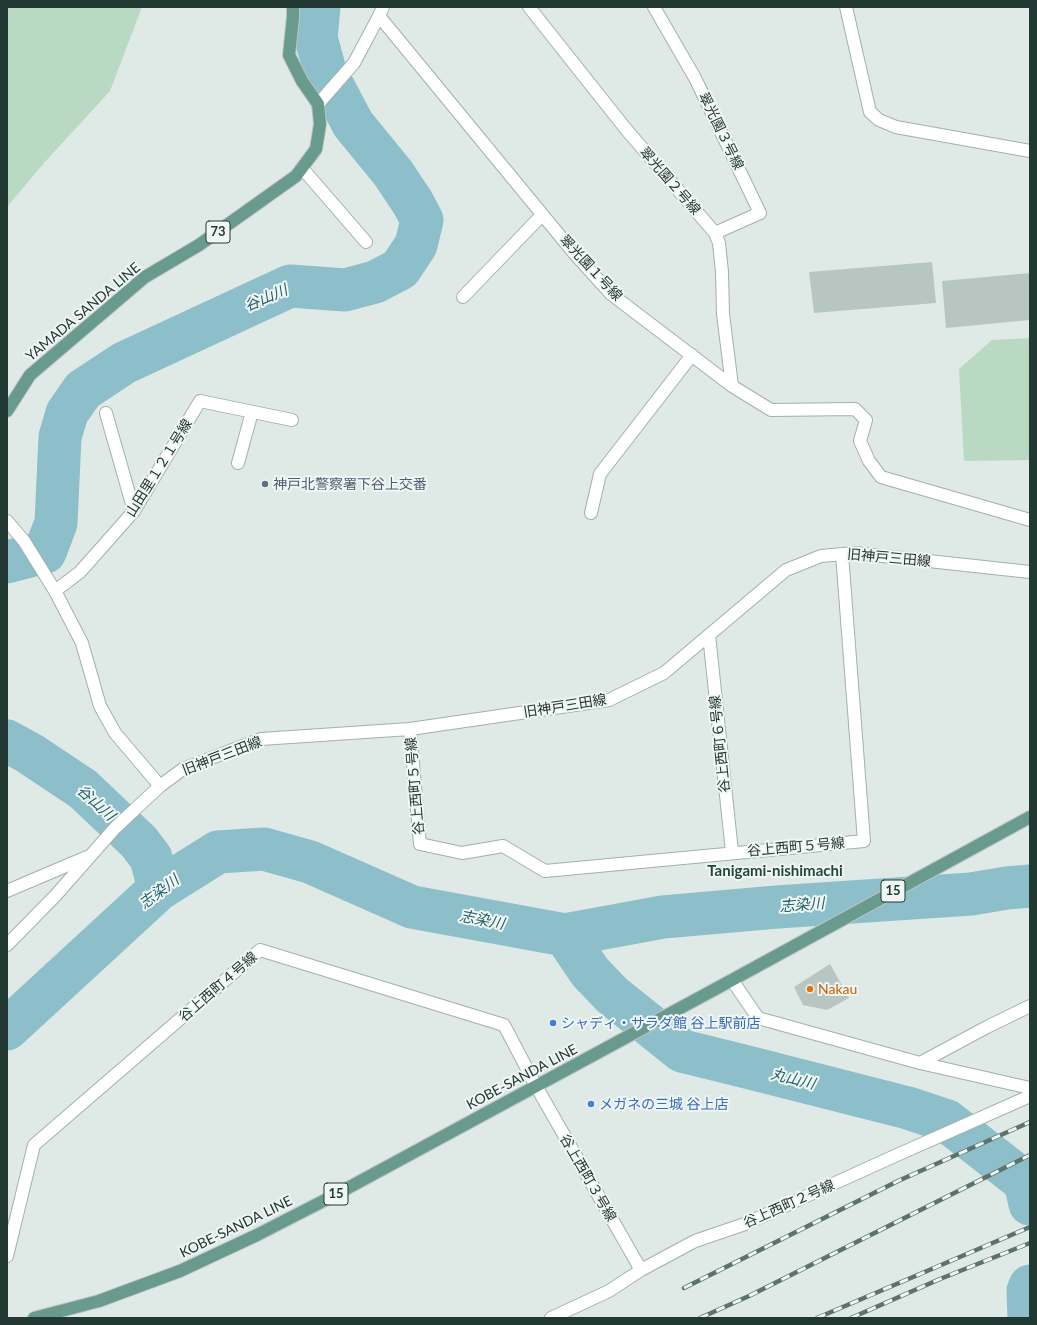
<!DOCTYPE html>
<meta charset="utf-8">
<style>
body{margin:0}
#map{position:relative;width:1037px;height:1325px;overflow:hidden;background:#dfe9e5;font-family:Lato,sans-serif}
canvas{display:block}
.frame{position:absolute;inset:0;border:8px solid #223832;pointer-events:none}
</style>
<div id="map">
<canvas width="1037" height="1325"></canvas>
<div class="frame"></div>
</div>
<script>
const g = document.querySelector('canvas').getContext('2d');
g.lineJoin = 'round';
function paint(path, color) {
  g.fillStyle = color;
  g.fill(path, 'evenodd');
}
function toPath(rows) {
  const path = new Path2D();
  for (const r of rows) {
    path.moveTo(r[0], r[1]);
    for (let i = 2; i < r.length; i += 2) path.lineTo(r[i], r[i + 1]);
  }
  return path;
}
function strokePath(path, color, width, dash) {
  g.strokeStyle = color;
  g.lineWidth = width;
  g.lineCap = dash ? 'butt' : 'round';
  g.setLineDash(dash || []);
  g.stroke(path);
}
function drawText(font, color, halo, rows, align = 'center') {
  g.font = font + ' Lato,"Noto Sans JP",sans-serif';
  g.lineWidth = 4;
  g.setLineDash([]);
  g.textBaseline = 'middle';
  g.strokeStyle = halo;
  g.fillStyle = color;
  for (const [text, x, y, turn = 0] of rows) {
    g.save();
    g.translate(x, y);
    g.rotate((+turn || 0) * Math.PI / 180);
    g.textAlign = isNaN(turn) ? turn : align;
    if (halo) g.strokeText(text, 0, 0);
    g.fillText(text, 0, 0);
    g.restore();
  }
}
paint(toPath([
 [7,7,142,7,110,91,44,163,7,207],
 [1030,338,1030,460,964,461,959,369,992,340]
]), '#bad9c3');
strokePath(toPath([
 [7,562,45,552,56,523,60,437,67,413,83,390,124,363,290,286,345,290,375,282,400,269,416,245,422,220,413,203,393,173,353,124,325,71,316,38,319,7],
 [7,741,29,753,83,789,139,842,151,858,159,889],
 [565,935,590,972,612,995,682,1051,739,1065,908,1108,947,1121,1025,1182,1030,1204],
 [7,1029,159,889,218,852,264,849,310,862,412,907,565,935,663,917,777,907,971,894,1007,888,1030,886],
 [1029,1318,1028,1291,1030,1286]
]), '#8cbfca', 43);
paint(toPath([
 [932,262,936,303,814,313,809,272],
 [1030,273,1030,320,946,328,942,281],
 [830,964,849,998,827,1010,803,1005,794,987]
]), '#b8c6c1');
const minor = toPath([
 [383,7,379,16,574,253,611,294,732,386,771,410,855,409,866,420,860,441,869,461,881,477,1030,520],
 [529,7,625,128,715,233,719,243,722,272,723,314,732,386],
 [654,7,695,78,760,213,715,233],
 [846,7,870,112,879,120,896,127,1030,151],
 [318,104,354,63,379,16],
 [302,168,366,242],
 [463,297,542,215],
 [106,413,134,511],
 [238,463,252,412],
 [591,513,600,474,692,355],
 [7,521,24,541,55,591],
 [709,635,732,852],
 [410,729,420,844,462,853,503,846,545,871,864,841,842,554],
 [160,786,115,733,100,706,82,643,55,591,80,572,134,511,200,401,292,420],
 [7,891,87,857],
 [7,945,56,895,115,828,160,786,183,769,261,739,410,729,609,700,664,673,786,570,821,556,855,553,1030,572],
 [732,980,758,1018,920,1063,1030,1088],
 [920,1063,987,1027,1030,1006],
 [7,1256,34,1145,260,950,504,1025,536,1086,641,1270],
 [551,1318,609,1291,641,1270,695,1241,745,1224,888,1159,1030,1096]
]);
const major = toPath([
 [7,411,30,375,145,277,199,245,296,176,316,149,320,124,318,104,302,81,289,55,293,17,293,7],
 [34,1318,99,1301,180,1271,257,1235,333,1196,732,980,1030,817]
]);
strokePath(minor, '#a3b0ac', 14);
strokePath(major, '#bdc3c2', 14);
strokePath(minor, '#fff', 12);
strokePath(major, '#689b8e', 12);
const rail = toPath([
 [684,1288,898,1181,1030,1122],
 [700,1318,749,1296,1030,1155],
 [817,1318,1030,1227],
 [851,1318,940,1279,1030,1243]
]);
strokePath(rail, '#5c736d', 4.5);
strokePath(rail, '#eff6f3', 3, [9]);
for (const [x, y, r, color] of [
 [265,484,4,"#5c6f8a"],
 [810,989,4,"#e8710a"],
 [553,1023,4,"#3f7fe0"],
 [591,1104,4,"#3f7fe0"]
]) {
  const dot = new Path2D();
  dot.arc(x, y, r, 0, 2 * Math.PI);
  g.fillStyle = color;
  g.fill(dot);
  strokePath(dot, '#eff6f3', 1.5);
}
for (const [x, y, w] of [
 [218,232,24],
 [893,891,24],
 [336,1194,24]
]) {
  const box = new Path2D();
  box.roundRect(x - w / 2, y - 11, w, 22, 3);
  g.fillStyle = '#eff6f3';
  g.fill(box);
  strokePath(box, '#223832', 1);
}
drawText('bold 13px', '#223832', null, [
 ["73",218,232],
 ["15",893,891],
 ["15",336,1194]
]);
drawText('14px', '#223832', '#eff6f3', [
 ["翠光園３号線",721,131,64],
 ["翠光園２号線",670,181,49],
 ["翠光園１号線",591,268,47],
 ["YAMADA SANDA LINE",83,312,-40],
 ["山田里１２１号線",159,468,-58],
 ["旧神戸三田線",889,558,5],
 ["旧神戸三田線",565,706,-9],
 ["谷上西町６号線",720,744,-96],
 ["旧神戸三田線",222,756,-21],
 ["谷上西町５号線",415,786,-95],
 ["谷上西町５号線",796,847,-5],
 ["谷上西町４号線",218,987,-41],
 ["KOBE-SANDA LINE",522,1077,-28],
 ["谷上西町３号線",588,1178,60],
 ["谷上西町２号線",789,1204,-24],
 ["KOBE-SANDA LINE",236,1227,-26]
]);
drawText('14px', '#4e5e75', '#eff6f3', [
 ["神戸北警察署下谷上交番",273,484]
], 'left');
drawText('14px', '#c56008', '#eff6f3', [
 ["Nakau",818,989]
], 'left');
drawText('14px', '#366cbe', '#eff6f3', [
 ["シャディ・サラダ館 谷上駅前店",561,1023],
 ["メガネの三城 谷上店",599,1104]
], 'left');
drawText('italic 15px', '#22606d', '#eff6f3', [
 ["谷山川",266,298,-23],
 ["谷山川",96,803,42],
 ["志染川",159,892,-37],
 ["志染川",802,905,-4],
 ["志染川",482,920,11],
 ["丸山川",793,1079,14]
]);
drawText('bold 15px', '#20473e', '#eff6f3', [
 ["Tanigami-nishimachi",775,871]
]);
</script>
